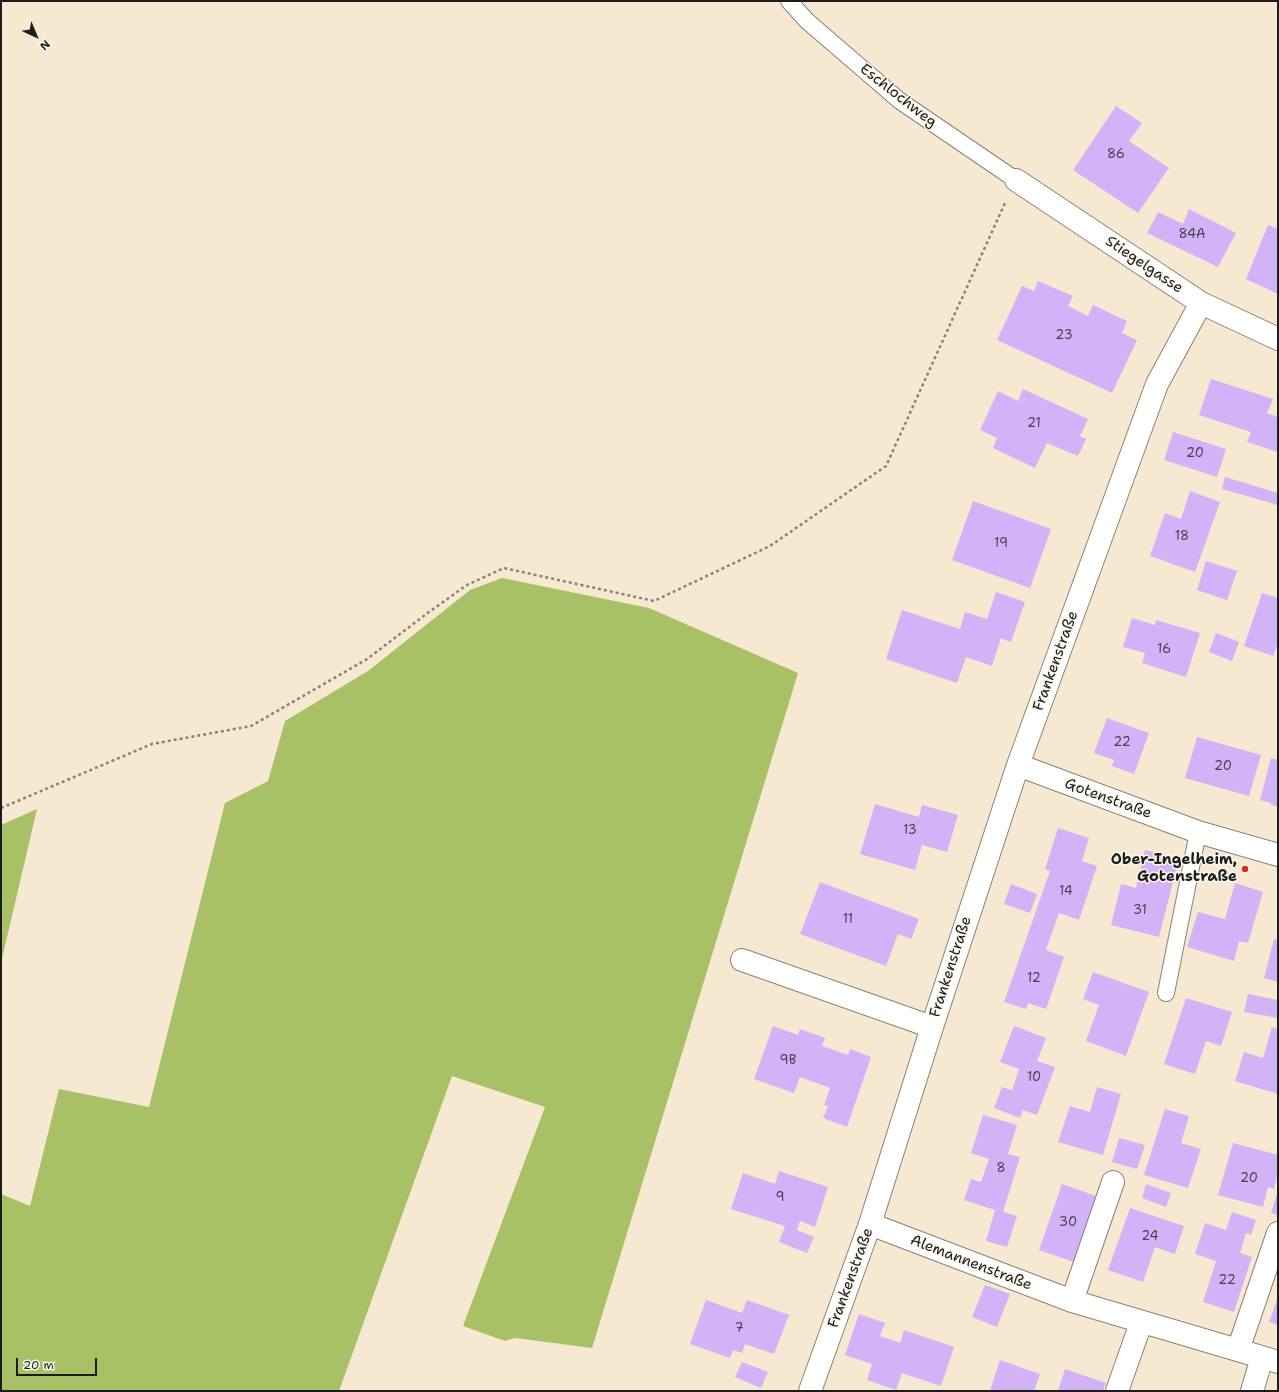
<!DOCTYPE html>
<meta charset="utf-8">
<style>
body{margin:0}
#map{position:relative;width:1279px;height:1392px;overflow:hidden;background:#f7e8d1;font-family:"Shantell Sans",sans-serif}
canvas{display:block}
.frame{position:absolute;inset:0;border:2px solid #1c1c1c;pointer-events:none}
.north{position:absolute;left:16px;top:16px;width:40px;height:40px;-webkit-text-stroke:3px #fbf7ec;paint-order:stroke;rotate:136deg;font-size:11px;font-weight:700;line-height:16px;text-align:center;color:#1c1c1c}
.north::after{content:'';display:block;margin:auto;width:14px;height:18px;background:#1c1c1c;clip-path:polygon(50% 0,100% 100%,50% 72%,0 100%)}
.scale{position:absolute;left:16px;top:1358px;width:81px;height:18px;box-sizing:border-box;border:2px solid #1c1c1c;border-top:0;padding-left:5px;font-size:12px;line-height:14px;white-space:nowrap;color:#1c1c1c;-webkit-text-stroke:3px #fbf7ec;paint-order:stroke}
</style>
<div id="map">
<canvas width="1279" height="1392"></canvas>
<div class="frame"></div>
<div class="north">N</div>
<div class="scale">20 m</div>
</div>
<script>
const g = document.querySelector('canvas').getContext('2d');
g.lineJoin = 'round';
function paint(path, color) {
  g.fillStyle = color;
  g.fill(path, 'evenodd');
}
function toPath(rows) {
  const path = new Path2D();
  for (const r of rows) {
    path.moveTo(r[0], r[1]);
    for (let i = 2; i < r.length; i += 2) path.lineTo(r[i], r[i + 1]);
  }
  return path;
}
function strokePath(path, color, width, dash) {
  g.strokeStyle = color;
  g.lineWidth = width;
  g.lineCap = dash ? 'butt' : 'round';
  g.setLineDash(dash || []);
  g.stroke(path);
}
function drawText(font, color, halo, rows, align = 'center') {
  g.font = font + ' "Shantell Sans",sans-serif';
  g.lineWidth = 3;
  g.setLineDash([]);
  g.textBaseline = 'middle';
  g.strokeStyle = halo;
  g.fillStyle = color;
  for (const [text, x, y, turn = 0] of rows) {
    g.save();
    g.translate(x, y);
    g.rotate((+turn || 0) * Math.PI / 180);
    g.textAlign = isNaN(turn) ? turn : align;
    if (halo) g.strokeText(text, 0, 0);
    g.fillText(text, 0, 0);
    g.restore();
  }
}
paint(toPath([
 [502,578,649,608,798,673,592,1348,515,1338,505,1341,463,1326,545,1107,452,1076,339,1391,1,1391,1,1194,30,1206,59,1089,149,1107,225,803,268,781,285,721,368,671,470,590],
 [37,809,1,963,1,825]
]), '#a8c166');
paint(toPath([
 [1116,106,1142,123,1129,141,1169,168,1138,213,1073,170],
 [1189,209,1236,233,1218,267,1147,233,1158,212,1183,224],
 [1268,225,1278,229,1278,294,1246,279],
 [1038,281,1073,296,1068,306,1088,316,1093,305,1127,321,1122,333,1137,340,1112,393,997,340,1022,286,1034,291],
 [1211,379,1273,399,1267,413,1278,417,1278,452,1247,442,1251,432,1199,415],
 [1023,389,1088,419,1080,436,1086,439,1078,456,1047,443,1035,468,993,448,997,438,980,430,998,391,1018,401],
 [1173,432,1226,449,1217,477,1164,460],
 [1225,477,1278,493,1278,505,1222,489],
 [1190,491,1220,502,1195,572,1150,556,1165,513,1181,519],
 [973,501,1051,529,1030,588,952,560],
 [1206,561,1237,571,1227,600,1197,590],
 [996,592,1025,602,1011,642,1001,638,992,666,966,657,957,683,886,659,902,610,960,629,965,612,987,619],
 [1262,593,1278,598,1278,643,1273,656,1244,646],
 [1132,618,1155,625,1156,620,1200,633,1186,677,1142,663,1145,653,1123,647],
 [1216,633,1239,642,1232,661,1209,652],
 [1107,718,1149,733,1134,774,1112,766,1114,760,1094,753],
 [1197,737,1261,755,1249,796,1185,778],
 [1271,758,1278,760,1278,807,1270,804,1271,803,1260,800],
 [875,804,919,817,922,805,958,815,947,852,922,845,915,870,860,854],
 [1058,828,1089,838,1082,861,1097,866,1079,920,1059,913,1046,950,1064,957,1046,1009,1028,1003,1026,1009,1004,1002,1050,871,1045,869],
 [1145,850,1179,858,1159,937,1111,925,1121,884,1136,888],
 [820,882,919,919,911,939,898,934,886,966,800,934],
 [1235,883,1263,892,1248,943,1239,941,1234,961,1187,947,1198,912,1225,919],
 [1011,884,1037,894,1030,913,1004,904],
 [1274,939,1278,940,1278,982,1264,978],
 [1093,972,1149,992,1126,1056,1086,1041,1099,1005,1083,999],
 [1248,994,1278,1000,1278,1018,1244,1012],
 [1186,998,1232,1012,1221,1046,1206,1041,1195,1074,1164,1064],
 [773,1026,798,1035,800,1029,825,1038,822,1046,848,1055,850,1049,871,1057,847,1127,823,1118,828,1106,824,1105,830,1088,800,1077,794,1093,754,1079],
 [1014,1026,1046,1038,1037,1061,1055,1067,1037,1115,1023,1110,1020,1118,994,1108,1002,1087,1012,1090,1019,1069,1000,1062],
 [1272,1027,1278,1029,1278,1094,1235,1081,1244,1052,1263,1058],
 [1097,1087,1121,1094,1103,1155,1058,1142,1070,1106,1090,1112],
 [1165,1109,1189,1116,1181,1143,1201,1149,1188,1188,1144,1175],
 [983,1115,1017,1125,1008,1154,1020,1157,1003,1212,1017,1216,1007,1247,986,1241,995,1210,964,1200,971,1179,981,1182,989,1159,971,1153],
 [1119,1138,1145,1145,1137,1169,1112,1162],
 [1233,1143,1278,1155,1278,1172,1274,1189,1268,1187,1263,1207,1218,1195],
 [779,1171,828,1187,815,1227,800,1221,797,1230,814,1237,807,1253,779,1242,785,1226,731,1209,743,1173,775,1184],
 [1062,1184,1096,1196,1074,1262,1039,1250],
 [1146,1184,1171,1193,1166,1207,1142,1198],
 [1278,1191,1278,1215,1271,1213],
 [1130,1208,1184,1226,1175,1254,1155,1247,1143,1282,1108,1270],
 [1232,1212,1256,1220,1251,1235,1246,1233,1240,1253,1252,1257,1234,1312,1203,1302,1216,1261,1195,1254,1205,1223,1226,1230],
 [985,1285,1010,1294,997,1327,972,1317],
 [1278,1297,1278,1325,1269,1322],
 [706,1300,742,1313,747,1300,789,1315,774,1354,745,1344,742,1353,733,1350,730,1358,690,1344],
 [859,1314,885,1323,880,1336,900,1343,904,1330,954,1347,941,1386,902,1373,896,1390,867,1380,872,1364,845,1355],
 [1000,1360,1040,1374,1034,1391,990,1391],
 [742,1362,768,1372,761,1388,735,1377],
 [1065,1369,1106,1383,1103,1391,1058,1391]
]), '#d4b2f8');
const service = toPath([
 [789,1,807,21,900,101,1016,180],
 [1166,993,1198,832]
]);
const minor = toPath([
 [1016,180,1201,303,1278,339],
 [1018,765,1198,832,1278,855],
 [742,960,932,1027],
 [870,1224,1072,1301,1278,1362],
 [1072,1301,1113,1182],
 [1238,1350,1278,1233],
 [810,1391,870,1224,932,1027,1018,765,1157,384,1201,303],
 [1117,1391,1141,1323],
 [1252,1391,1262,1358]
]);
strokePath(service, '#8a8276', 18);
strokePath(minor, '#8a8276', 24);
strokePath(toPath([
 [1,808,152,744,251,726,367,659,429,612,467,585,504,568,654,601,770,546,886,466,1005,203]
]), '#8a8276', 2.5, [3, 3]);
strokePath(service, '#fff', 16);
strokePath(minor, '#fff', 22);
for (const [x, y, r, color] of [
 [1245,869,4,"#c8321e"]
]) {
  const dot = new Path2D();
  dot.arc(x, y, r, 0, 2 * Math.PI);
  g.fillStyle = color;
  g.fill(dot);
  strokePath(dot, '#fbf7ec', 1.5);
}
drawText('13px', '#4a4253', null, [
 ["86",1116,155],
 ["84A",1192,235],
 ["23",1064,336],
 ["21",1034,424],
 ["20",1195,454],
 ["18",1182,537],
 ["19",1001,544],
 ["16",1164,650],
 ["22",1122,743],
 ["20",1223,767],
 ["13",910,831],
 ["14",1066,892],
 ["31",1140,911],
 ["11",848,920],
 ["12",1034,979],
 ["9B",788,1061],
 ["10",1034,1078],
 ["8",1001,1169],
 ["20",1249,1179],
 ["9",780,1198],
 ["30",1068,1223],
 ["24",1150,1237],
 ["22",1227,1281],
 ["7",739,1329]
]);
drawText('15px', '#1c1c1c', '#fbf7ec', [
 ["Eschlochweg",898,96,38],
 ["Stiegelgasse",1144,265,34],
 ["Frankenstraße",1056,661,-70],
 ["Gotenstraße",1108,799,20],
 ["Frankenstraße",951,967,-72],
 ["Alemannenstraße",971,1263,21],
 ["Frankenstraße",851,1278,-70]
]);
drawText('bold 15px', '#1c1c1c', '#fbf7ec', [
 ["Ober-Ingelheim,",1237,860],
 ["Gotenstraße",1237,877]
], 'right');
</script>
